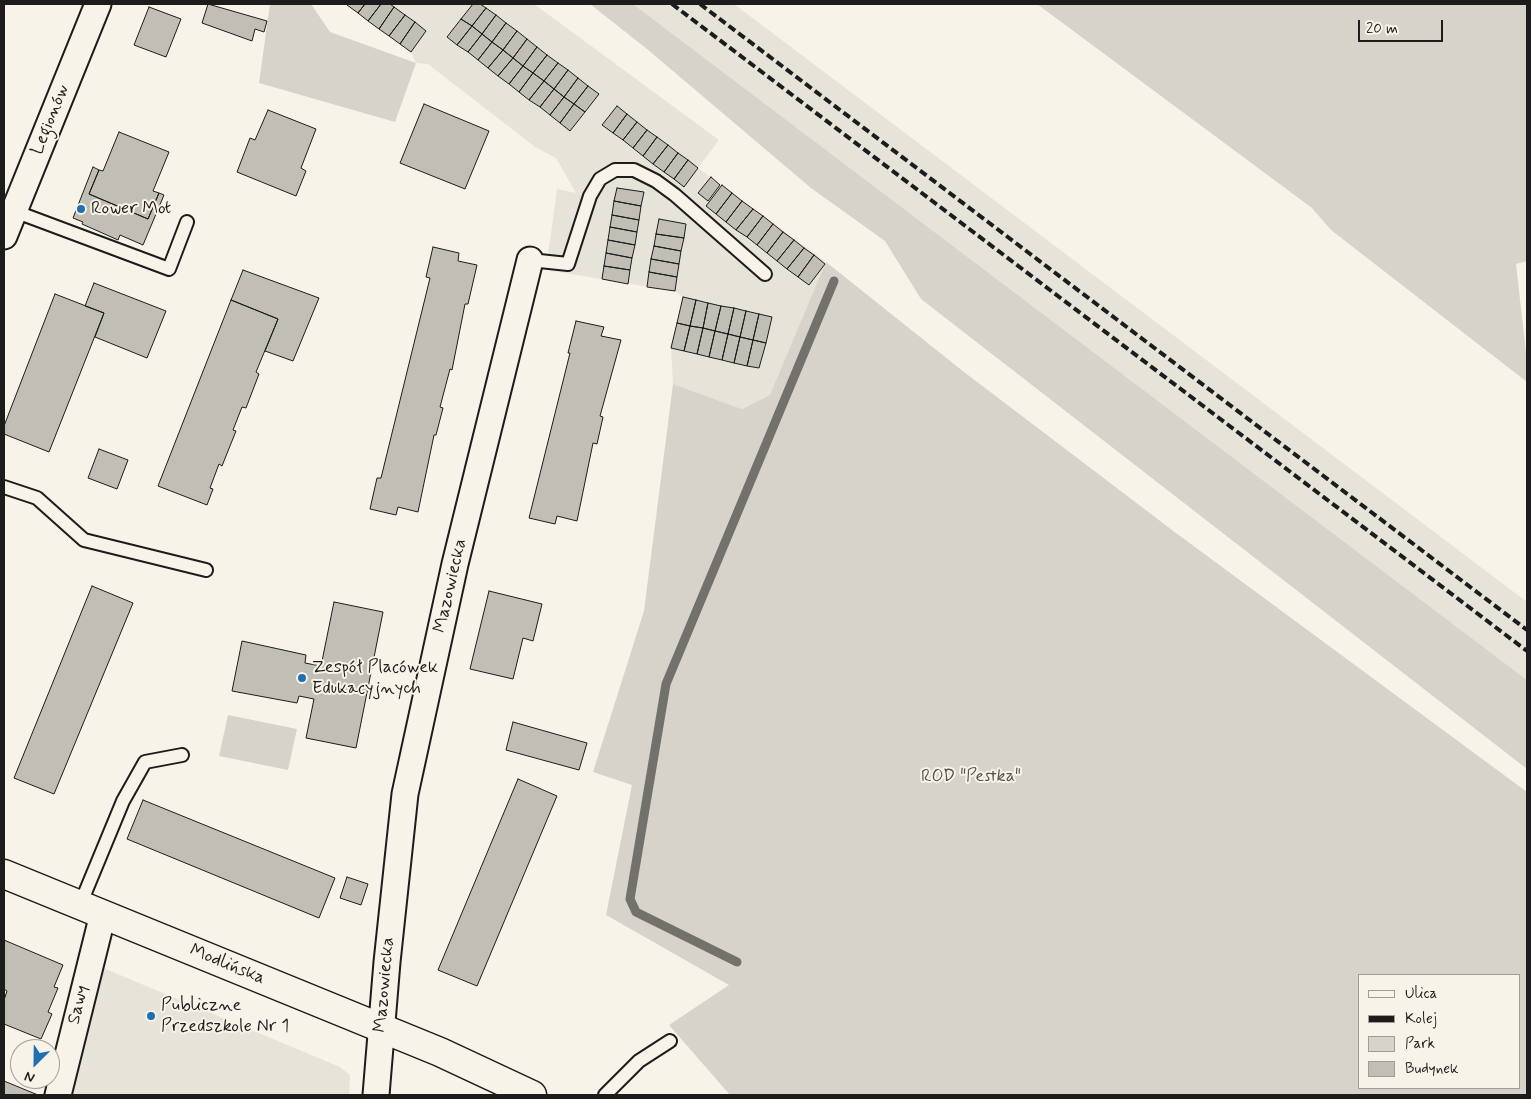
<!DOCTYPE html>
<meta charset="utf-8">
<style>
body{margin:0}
#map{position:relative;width:1531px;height:1099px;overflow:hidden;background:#f7f3e8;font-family:Mynerve,sans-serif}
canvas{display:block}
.frame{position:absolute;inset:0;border:5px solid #1c1c1c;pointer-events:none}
.legend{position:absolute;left:1358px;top:974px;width:162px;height:115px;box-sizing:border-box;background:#f7f3e8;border:1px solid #9f9d96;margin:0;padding:6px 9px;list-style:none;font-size:15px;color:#1c1c1c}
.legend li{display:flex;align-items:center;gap:10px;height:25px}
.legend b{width:25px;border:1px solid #9f9d96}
.north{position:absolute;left:10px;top:1039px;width:50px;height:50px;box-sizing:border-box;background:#f7f3e8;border:1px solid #9f9d96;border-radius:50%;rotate:203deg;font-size:14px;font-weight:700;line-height:20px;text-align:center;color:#1c1c1c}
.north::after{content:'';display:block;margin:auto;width:18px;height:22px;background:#1f6fb2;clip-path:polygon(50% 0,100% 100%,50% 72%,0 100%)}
.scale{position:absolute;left:1358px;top:20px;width:85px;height:22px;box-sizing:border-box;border:2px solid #1c1c1c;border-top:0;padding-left:6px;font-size:15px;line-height:18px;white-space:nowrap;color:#1c1c1c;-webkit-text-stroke:4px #f7f3e8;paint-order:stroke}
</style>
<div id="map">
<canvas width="1531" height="1099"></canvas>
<div class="frame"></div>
<ul class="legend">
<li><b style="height:6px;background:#f7f3e8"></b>Ulica</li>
<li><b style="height:6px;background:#1c1c1c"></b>Kolej</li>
<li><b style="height:14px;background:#d7d3cb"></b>Park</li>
<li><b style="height:14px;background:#c0beb5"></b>Budynek</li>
</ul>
<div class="north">N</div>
<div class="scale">20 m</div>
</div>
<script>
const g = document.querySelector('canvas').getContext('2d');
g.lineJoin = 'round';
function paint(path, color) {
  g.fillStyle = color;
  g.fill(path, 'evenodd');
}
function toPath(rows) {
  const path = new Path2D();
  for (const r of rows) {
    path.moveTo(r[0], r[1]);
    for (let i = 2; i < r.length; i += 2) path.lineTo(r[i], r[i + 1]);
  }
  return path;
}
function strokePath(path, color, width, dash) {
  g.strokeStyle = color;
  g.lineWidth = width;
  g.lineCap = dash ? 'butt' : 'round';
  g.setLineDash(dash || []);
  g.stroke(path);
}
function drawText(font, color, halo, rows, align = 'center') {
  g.font = font + ' Mynerve,sans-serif';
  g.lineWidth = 4;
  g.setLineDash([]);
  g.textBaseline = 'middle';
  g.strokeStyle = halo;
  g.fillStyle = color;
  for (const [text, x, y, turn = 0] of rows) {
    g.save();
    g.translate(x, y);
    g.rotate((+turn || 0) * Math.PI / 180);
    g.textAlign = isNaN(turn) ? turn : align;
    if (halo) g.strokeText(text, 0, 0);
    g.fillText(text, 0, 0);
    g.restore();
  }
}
paint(toPath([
 [346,4,534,4,719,140,698,168,826,262,771,395,742,409,673,384,671,348,683,297,675,291,546,270,557,189,576,193,556,158,535,147,428,64,416,63,411,52],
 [633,4,734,4,1380,491,1527,602,1527,680],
 [96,965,340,1067,350,1075,349,1095,65,1095]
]), '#e6e3d9');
paint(toPath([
 [270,4,311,4,330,32,416,63,395,122,259,83],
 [590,4,633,4,1527,680,1527,769,921,299,885,241,811,188,647,49],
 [1037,4,1527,4,1527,261,1516,264,1527,361,1527,382,1331,230,1312,208],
 [826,262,964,372,1176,533,1527,792,1527,1095,730,1095,669,1025,729,985,606,915,632,785,593,772,644,611,673,384,742,409,770,395],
 [1360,975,1520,975,1520,1088,1360,1088],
 [228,715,297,729,288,770,219,756]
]), '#d7d3cb');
strokePath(toPath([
 [737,962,636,912,630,899,666,684,834,281]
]), '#72716c', 9);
const building = toPath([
 [208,4,267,21,264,32,255,29,252,41,202,23,208,4],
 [349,4,365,4,358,13,347,5,349,4],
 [365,4,381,4,368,21,358,13,365,4],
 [381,4,390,4,394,7,379,29,368,21,381,4],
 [473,4,480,4,486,8,472,26,461,19,473,4],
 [149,7,181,19,166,57,134,45,149,7],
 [394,7,405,15,389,36,379,29,394,7],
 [486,8,496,15,482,34,472,26,486,8],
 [405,15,415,22,400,44,389,36,405,15],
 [496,15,506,23,492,42,482,34,496,15],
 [461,19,472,26,457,45,447,37,461,19],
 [415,22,426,31,411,52,400,44,415,22],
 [506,23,517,31,503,50,492,42,506,23],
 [472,26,482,34,468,52,457,45,472,26],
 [517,31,527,39,513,58,503,50,517,31],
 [482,34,492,42,478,60,468,52,482,34],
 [527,39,537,47,523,66,513,58,527,39],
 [492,42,503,50,488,68,478,60,492,42],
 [537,47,547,55,533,73,523,66,537,47],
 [503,50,513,58,498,76,488,68,503,50],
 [547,55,558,63,544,81,533,73,547,55],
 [513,58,523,66,509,84,498,76,513,58],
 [558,63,568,70,554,89,544,81,558,63],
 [523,66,533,73,519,92,509,84,523,66],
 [568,70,578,78,564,97,554,89,568,70],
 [533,73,544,81,529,100,519,92,533,73],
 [578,78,588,86,574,104,564,97,578,78],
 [544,81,554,89,540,107,529,100,544,81],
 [588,86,599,94,585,112,574,104,588,86],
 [554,89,564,97,550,115,540,107,554,89],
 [564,97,574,104,560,123,550,115,564,97],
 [424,104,489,131,465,189,400,163,424,104],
 [574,104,585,112,570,131,560,123,574,104],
 [617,106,627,114,613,133,602,125,617,106],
 [268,110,316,129,301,168,306,171,296,196,237,172,250,138,255,140,268,110],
 [627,114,637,122,623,140,613,133,627,114],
 [637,122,647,130,633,148,623,140,637,122],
 [647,130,657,137,643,156,633,148,647,130],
 [119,132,169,152,153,191,159,193,148,219,89,194,99,170,103,171,119,132],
 [657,137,668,145,653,164,643,156,657,137],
 [668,145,678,153,664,172,653,164,668,145],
 [678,153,688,160,674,179,664,172,678,153],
 [688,160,698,168,684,187,674,179,688,160],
 [93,167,99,170,89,194,148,219,159,193,164,195,143,245,120,235,118,240,82,224,83,222,73,218,93,167],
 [711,177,720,185,708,201,698,193,711,177],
 [722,185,732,193,716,214,706,206,722,185],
 [617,188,644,192,641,206,614,201,617,188],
 [732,193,742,201,726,222,716,214,732,193],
 [614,201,641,206,639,220,612,215,614,201],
 [742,201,753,209,736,230,726,222,742,201],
 [753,209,763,216,747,237,736,230,753,209],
 [612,215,639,220,637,232,610,227,612,215],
 [763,216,773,224,757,245,747,237,763,216],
 [659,219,686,224,684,238,656,234,659,219],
 [773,224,783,232,767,253,757,245,773,224],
 [610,227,637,232,635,245,608,240,610,227],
 [783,232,794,240,777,261,767,253,783,232],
 [656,234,684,238,681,251,654,246,656,234],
 [608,240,635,245,632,258,606,253,608,240],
 [794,240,804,248,787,269,777,261,794,240],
 [654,246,681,251,679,264,651,259,654,246],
 [433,247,459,253,458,261,477,265,468,304,465,304,452,370,450,369,440,407,443,408,436,435,434,435,418,512,398,507,396,515,370,509,377,478,381,478,430,278,426,277,433,247],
 [804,248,814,255,798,277,787,269,804,248],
 [606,253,632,258,630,270,604,266,606,253],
 [814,255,825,264,809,285,798,277,814,255],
 [651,259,679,264,677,277,649,272,651,259],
 [604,266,630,270,628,284,602,279,604,266],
 [243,270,319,298,293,361,265,351,278,319,231,300,243,270],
 [649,272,677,277,675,291,647,287,649,272],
 [94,283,166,311,147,358,95,337,104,313,85,306,94,283],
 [55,294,104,313,49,452,4,434,4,426,55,294],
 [683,297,696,300,690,326,677,323,683,297],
 [231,300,278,319,256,372,259,374,246,408,242,407,233,430,236,431,222,466,219,464,210,488,213,489,207,505,158,486,231,300],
 [696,300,708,303,703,328,690,326,696,300],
 [708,303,721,306,715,331,703,328,708,303],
 [721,306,734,308,728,334,715,331,721,306],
 [734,308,746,311,740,337,728,334,734,308],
 [746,311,759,314,753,340,740,337,746,311],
 [759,314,772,317,766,343,753,340,759,314],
 [576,321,604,327,601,336,621,340,600,416,603,417,597,444,593,443,577,521,557,516,555,524,529,518,570,353,568,353,576,321],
 [677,323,690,326,684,351,671,348,677,323],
 [690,326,703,328,697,354,684,351,690,326],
 [703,328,715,331,709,357,697,354,703,328],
 [715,331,728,334,722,360,709,357,715,331],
 [728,334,740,337,734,363,722,360,728,334],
 [740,337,753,340,747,366,734,363,740,337],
 [753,340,766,343,759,368,747,366,753,340],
 [99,449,128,460,117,489,88,478,99,449],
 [92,586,133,603,54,794,14,778,92,586],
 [489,591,542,604,533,641,523,638,513,679,470,669,489,591],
 [334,602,383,612,356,748,306,738,314,699,299,696,297,703,232,691,242,641,306,655,305,663,321,666,334,602],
 [513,722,587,743,579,770,506,750,513,722],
 [518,779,557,796,477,986,438,970,518,779],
 [143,800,335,878,319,918,127,839,143,800],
 [347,877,368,884,361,905,340,898,347,877],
 [4,940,63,965,54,987,58,988,48,1012,52,1014,41,1039,4,1024,4,1000,7,991,4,989,4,940],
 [4,1081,38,1095,4,1095,4,1081]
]);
paint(building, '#c0beb5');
strokePath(building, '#1c1c1c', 1);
const service = toPath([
 [14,211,169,269,187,222],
 [530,260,568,264,590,196,600,179,615,170,634,170,656,181,675,195,765,274],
 [4,487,37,498,84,540,206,570],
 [80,905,123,801,145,762,182,755],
 [605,1095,639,1061,670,1041]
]);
const minor = toPath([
 [4,236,98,4],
 [58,1095,103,914],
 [376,1095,387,962,405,794,455,564,530,260]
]);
const secondary = toPath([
 [4,874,440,1052,532,1095]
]);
strokePath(service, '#1c1c1c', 16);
strokePath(minor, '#1c1c1c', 29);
strokePath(secondary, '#1c1c1c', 31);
strokePath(service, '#f7f3e8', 12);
strokePath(minor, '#f7f3e8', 25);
strokePath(secondary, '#f7f3e8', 28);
strokePath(toPath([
 [672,4,1527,651],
 [700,4,1527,630]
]), '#1c1c1c', 4, [8, 4]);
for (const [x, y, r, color] of [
 [81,209,5,"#1f6fb2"],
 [302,678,5,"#1f6fb2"],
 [151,1016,5,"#1f6fb2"]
]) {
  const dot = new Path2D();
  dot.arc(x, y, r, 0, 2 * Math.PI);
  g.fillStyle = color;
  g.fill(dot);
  strokePath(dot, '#f7f3e8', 2);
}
drawText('18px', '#1c1c1c', '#f7f3e8', [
 ["Legionów",51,120,-68],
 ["Mazowiecka",451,586,-77],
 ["Modlińska",227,965,22],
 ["Mazowiecka",385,985,-85],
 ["Sawy",79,1005,-77]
]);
drawText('18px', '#1c1c1c', '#f7f3e8', [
 ["Rower Mot",91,209],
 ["Zespół Placówek",312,668],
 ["Edukacyjnych",312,689],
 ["Publiczne",161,1006],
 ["Przedszkole Nr 1",161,1027]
], 'left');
drawText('18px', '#545351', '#f7f3e8', [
 ["ROD \"Pestka\"",971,777]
]);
</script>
